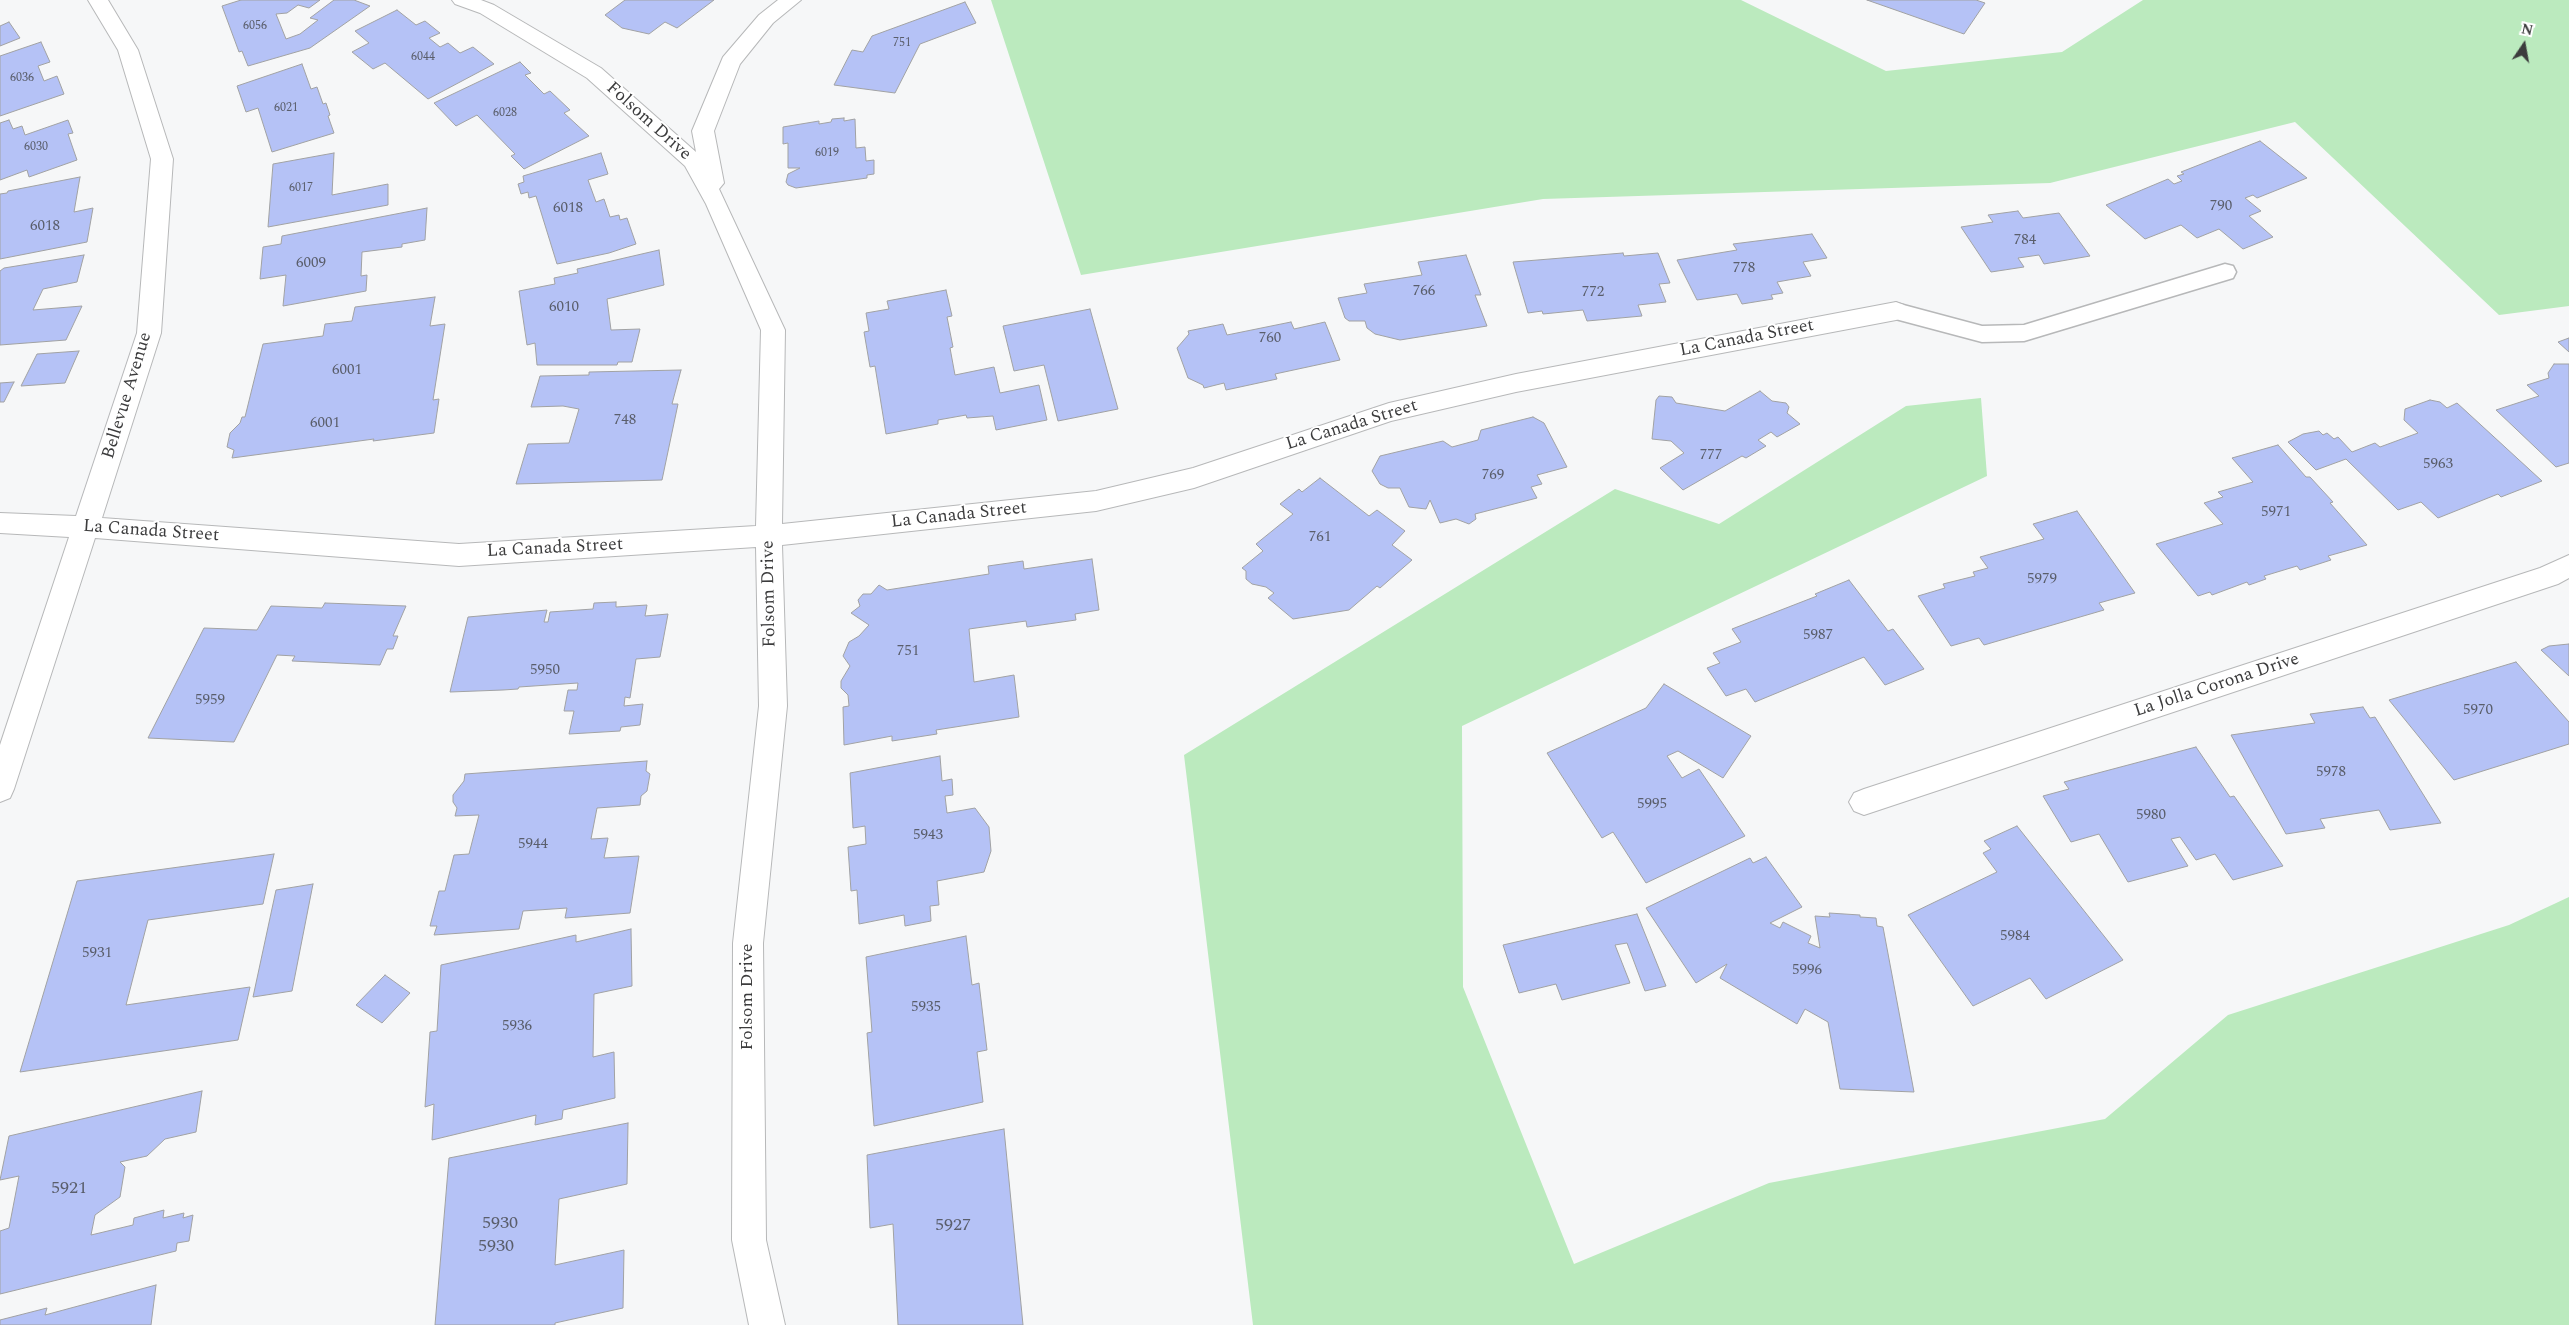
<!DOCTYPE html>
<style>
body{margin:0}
#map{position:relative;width:2569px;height:1325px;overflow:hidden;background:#f6f7f8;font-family:Spectral,serif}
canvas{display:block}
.north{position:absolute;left:2499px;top:20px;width:50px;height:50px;-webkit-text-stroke:4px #fff;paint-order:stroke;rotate:12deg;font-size:14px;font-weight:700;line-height:20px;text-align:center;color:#3c3c3d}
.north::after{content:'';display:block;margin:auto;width:18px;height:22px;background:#3c3c3d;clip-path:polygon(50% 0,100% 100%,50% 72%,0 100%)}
</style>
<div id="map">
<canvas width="2569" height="1325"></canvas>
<div class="north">N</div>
</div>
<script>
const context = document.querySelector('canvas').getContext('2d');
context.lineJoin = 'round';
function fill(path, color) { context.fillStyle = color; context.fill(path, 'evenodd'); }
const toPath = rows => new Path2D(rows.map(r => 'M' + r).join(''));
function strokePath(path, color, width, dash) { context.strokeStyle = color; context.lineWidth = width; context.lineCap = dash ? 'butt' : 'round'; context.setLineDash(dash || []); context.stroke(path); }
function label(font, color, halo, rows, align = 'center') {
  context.font = font + ' Spectral,serif'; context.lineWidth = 4; context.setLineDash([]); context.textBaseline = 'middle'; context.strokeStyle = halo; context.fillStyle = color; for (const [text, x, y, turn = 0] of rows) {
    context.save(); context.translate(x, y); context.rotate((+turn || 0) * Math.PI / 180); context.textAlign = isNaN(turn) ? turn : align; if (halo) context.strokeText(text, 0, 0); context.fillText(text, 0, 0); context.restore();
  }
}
fill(toPath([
 [991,0,1741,0,1886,71,2062,52,2143,0,2569,0,2569,306,2499,315,2295,122,2050,183,1543,199,1081,275],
 [1981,398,1987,476,1462,726,1463,987,1574,1264,1769,1183,2105,1119,2228,1015,2509,925,2569,897,2569,1325,1253,1325,1184,755,1615,489,1719,524,1906,406]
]), '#bbeabe');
const building = toPath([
 [241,0,320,0,309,8,298,5,287,13,276,14,286,39,300,34,318,20,310,18,334,0,354,0,370,6,310,48,248,66,242,51,239,52,222,6,241,0],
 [625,0,714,0,677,28,665,22,649,34,622,28,605,15,625,0],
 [1867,0,1976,0,1985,3,1964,34,1867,0],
 [965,2,976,23,920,44,895,93,834,85,852,50,863,52,872,36,965,2],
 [397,10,416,25,425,21,440,33,429,38,440,47,448,43,460,53,473,47,494,64,428,99,385,63,373,69,352,52,369,43,355,31,397,10],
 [9,22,20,38,0,46,0,26,9,22],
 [41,42,50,62,38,66,44,81,57,76,64,94,0,116,0,56,41,42],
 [520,62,531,73,525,75,544,94,550,91,570,110,564,113,589,136,524,169,511,156,515,154,477,115,456,126,434,103,520,62],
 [302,64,311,89,317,87,323,104,326,103,330,115,328,116,334,133,272,152,258,108,246,112,237,86,302,64],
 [844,118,844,121,855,119,856,148,865,147,866,161,874,160,874,174,867,175,867,178,796,188,788,185,786,182,788,174,800,168,788,168,788,143,783,144,783,127,819,121,819,124,831,122,832,119,844,118],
 [9,120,13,129,22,126,25,135,68,120,73,133,68,134,77,160,29,177,27,170,0,180,0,123,9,120],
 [2260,141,2307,178,2257,198,2253,195,2245,198,2261,211,2249,216,2273,237,2243,249,2219,229,2197,238,2181,225,2145,239,2106,205,2168,179,2174,184,2182,181,2177,176,2184,174,2181,172,2260,141],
 [334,153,332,195,388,184,388,205,268,227,273,164,334,153],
 [601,153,608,174,588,180,596,202,604,199,610,217,619,215,620,220,627,218,636,244,609,253,557,264,536,196,529,198,528,192,521,194,518,184,524,182,523,176,601,153],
 [80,177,74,212,93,208,87,242,0,259,0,194,7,193,8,191,80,177],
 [427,208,425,240,402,244,402,247,362,252,361,276,367,275,366,291,283,306,286,275,260,279,263,247,281,244,282,236,427,208],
 [2018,211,2023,218,2059,213,2090,256,2044,264,2039,255,2018,258,2024,267,1991,272,1961,227,1993,222,1988,215,2018,211],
 [1812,234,1827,258,1803,262,1811,276,1777,282,1783,293,1771,295,1773,299,1742,304,1737,294,1697,300,1677,260,1737,250,1733,244,1812,234],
 [659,250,664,285,607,299,611,330,640,329,632,362,618,362,617,365,537,365,535,343,527,345,519,291,555,284,554,278,578,273,577,269,659,250],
 [1623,253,1624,256,1658,253,1670,283,1659,284,1666,302,1638,305,1642,316,1587,321,1583,310,1543,314,1542,311,1528,313,1513,262,1623,253],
 [84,255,77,282,43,289,33,310,82,306,66,340,0,345,0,271,4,268,84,255],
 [1466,255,1481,295,1475,295,1487,326,1400,340,1375,334,1367,328,1365,321,1349,321,1345,318,1338,298,1367,293,1364,284,1422,275,1418,262,1466,255],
 [946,290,952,316,947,317,953,347,950,348,955,375,994,367,1000,393,1039,385,1047,420,996,430,993,416,967,418,966,415,938,420,938,424,886,434,875,366,870,367,864,332,869,331,866,313,889,309,887,301,946,290],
 [435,297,430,326,445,324,433,400,439,399,434,433,373,441,374,439,232,458,234,450,227,447,230,433,240,423,242,417,245,417,263,344,323,336,325,324,352,321,355,307,435,297],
 [1090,309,1118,409,1058,421,1044,365,1014,371,1003,326,1090,309],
 [1291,322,1294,329,1325,322,1340,360,1275,374,1277,379,1226,390,1224,383,1204,388,1203,385,1188,378,1177,348,1189,334,1188,331,1223,324,1227,335,1291,322],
 [2569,338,2569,352,2558,342,2569,338],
 [79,351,65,383,21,386,37,354,79,351],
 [2554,364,2569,364,2569,463,2556,467,2496,410,2539,396,2527,385,2549,378,2548,373,2554,364],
 [681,370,672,404,678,404,662,480,516,484,528,444,569,443,579,409,563,406,531,407,540,376,589,375,589,372,681,370],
 [14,382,4,402,0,402,0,383,14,382],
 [1760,391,1772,401,1786,403,1789,407,1787,413,1800,424,1777,437,1771,432,1758,440,1766,446,1746,458,1742,456,1683,490,1660,468,1684,453,1671,441,1652,439,1656,400,1659,396,1672,397,1676,403,1725,411,1760,391],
 [2430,400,2440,402,2447,408,2457,403,2542,481,2501,497,2498,494,2438,518,2421,502,2398,510,2346,459,2316,470,2288,442,2303,434,2319,431,2323,435,2327,433,2334,439,2338,437,2352,452,2375,443,2380,447,2418,433,2404,420,2405,409,2430,400],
 [1533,417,1544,423,1567,467,1537,475,1542,484,1531,487,1537,498,1475,514,1476,519,1469,524,1456,519,1440,523,1430,500,1426,509,1409,507,1400,488,1388,488,1380,484,1372,471,1380,456,1443,441,1452,447,1478,440,1481,430,1533,417],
 [2278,445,2306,477,2310,477,2333,502,2330,503,2367,545,2328,556,2331,560,2300,570,2297,566,2264,576,2266,579,2249,585,2247,582,2212,595,2210,592,2198,596,2156,544,2223,524,2204,503,2223,497,2218,492,2253,482,2232,458,2278,445],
 [1320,478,1369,516,1377,510,1405,531,1392,545,1412,560,1380,588,1377,586,1349,610,1293,619,1268,598,1274,593,1266,587,1252,584,1246,579,1246,571,1242,568,1263,551,1256,544,1293,514,1280,504,1299,489,1302,492,1320,478],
 [2077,511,2135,593,2099,603,2104,610,1984,645,1979,638,1951,646,1918,596,1945,588,1943,584,1975,576,1973,572,1988,568,1980,557,2044,539,2033,524,2077,511],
 [1092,559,1099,610,1075,614,1076,620,1027,627,1026,621,969,629,974,682,1014,675,1019,717,936,730,937,734,892,741,892,736,844,745,843,707,849,706,848,695,841,688,841,681,850,666,843,656,849,642,859,636,869,625,851,613,860,606,858,600,863,594,871,594,879,585,887,590,989,574,988,566,1023,561,1024,569,1092,559],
 [1849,580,1888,631,1893,629,1924,669,1885,685,1864,657,1755,702,1746,689,1726,696,1707,668,1720,663,1713,653,1741,642,1732,629,1817,596,1815,594,1849,580],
 [616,602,616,607,647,605,645,616,668,614,660,657,636,659,630,698,625,697,624,706,643,704,640,725,621,727,620,731,569,734,574,711,564,711,568,690,577,690,578,683,519,687,518,689,503,690,450,692,468,617,547,610,544,622,548,622,550,612,593,609,594,603,616,602],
 [325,603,406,606,393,636,398,636,393,649,387,649,380,665,292,661,295,656,277,655,234,742,148,738,204,628,257,630,271,606,322,608,325,603],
 [2569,644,2569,676,2541,650,2549,646,2569,644],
 [2516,662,2569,722,2569,744,2454,780,2389,700,2516,662],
 [1664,684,1751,736,1723,778,1678,751,1667,756,1682,778,1699,769,1745,836,1646,883,1613,832,1602,838,1547,753,1646,708,1664,684],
 [2363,707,2370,718,2375,717,2441,823,2390,830,2379,810,2320,819,2325,828,2286,834,2231,735,2315,723,2310,714,2363,707],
 [2196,747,2230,797,2234,796,2283,866,2233,880,2215,854,2196,860,2180,837,2171,839,2188,866,2128,882,2099,834,2071,842,2043,796,2069,789,2064,782,2196,747],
 [940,756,942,781,952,779,953,795,945,796,947,813,975,808,989,827,991,851,984,872,937,881,939,905,930,906,931,921,905,926,904,915,859,924,857,890,851,891,848,847,866,844,865,826,853,828,850,773,940,756],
 [647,761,646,771,650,774,647,791,641,796,640,805,597,808,591,839,608,838,604,858,639,856,630,913,565,918,567,908,523,911,519,929,434,935,437,926,430,926,439,891,445,891,454,855,469,854,479,815,455,816,457,808,453,802,453,795,464,781,465,774,647,761],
 [2017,826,2123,960,2046,999,2030,978,1973,1006,1908,915,1997,872,1983,853,1991,849,1984,841,2017,826],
 [274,854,263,904,148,920,126,1005,250,987,238,1040,20,1072,77,881,274,854],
 [1766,857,1802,907,1770,923,1780,928,1783,922,1811,936,1808,943,1820,948,1815,916,1830,917,1829,913,1860,915,1860,917,1876,918,1877,926,1883,927,1914,1092,1840,1089,1828,1022,1805,1009,1797,1024,1720,978,1727,964,1696,983,1646,908,1750,858,1753,863,1766,857],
 [313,884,292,991,253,997,276,890,313,884],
 [1637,914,1666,986,1645,991,1627,943,1615,945,1630,983,1562,1000,1556,984,1519,993,1503,945,1637,914],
 [631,929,632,986,594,994,593,1057,614,1052,615,1098,563,1110,562,1119,535,1125,536,1115,432,1140,434,1104,425,1107,430,1032,437,1031,441,965,576,935,576,942,631,929],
 [966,936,972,985,979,983,987,1050,977,1052,983,1102,874,1126,867,1033,872,1032,866,957,966,936],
 [385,975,410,993,382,1023,356,1005,385,975],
 [202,1091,196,1132,165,1139,147,1156,120,1162,125,1167,120,1197,95,1215,91,1235,133,1225,134,1218,164,1210,163,1218,184,1213,183,1218,193,1215,189,1241,177,1243,176,1251,0,1294,0,1231,9,1228,19,1176,0,1180,9,1136,202,1091],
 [628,1123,627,1184,559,1199,555,1265,624,1250,623,1308,555,1323,555,1325,435,1325,449,1158,628,1123],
 [1004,1129,1023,1325,898,1325,893,1224,870,1228,867,1155,1004,1129],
 [156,1285,151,1325,0,1325,0,1320,47,1308,45,1315,156,1285]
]);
fill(building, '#b5c2f6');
strokePath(building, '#a1a2a3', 1);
const lane = toPath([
 [2225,264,2233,266,2236,272,2233,278,2024,341,1982,342,1888,317,1885,311,1888,305,1896,303,1982,326,2024,325,2225,264]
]);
const street = toPath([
 [88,0,108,0,138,50,173,159,161,333,102,518,459,544,756,526,761,330,706,204,685,166,587,78,480,13,455,4,452,0,481,0,494,5,601,68,696,152,692,131,723,57,759,15,778,0,801,0,773,23,740,64,714,131,724,183,719,189,785,330,782,524,1096,491,1193,468,1389,403,1516,374,1896,302,1904,305,1908,311,1904,317,1896,320,1516,392,1391,421,1194,488,1096,511,782,545,787,706,763,943,766,1240,785,1325,749,1325,732,1240,733,943,759,706,756,547,459,566,95,538,14,789,10,798,0,802,0,745,69,537,0,533,0,513,76,516,137,333,151,159,118,50,88,0],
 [2569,555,2569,578,2558,584,1864,815,1854,811,1849,802,1854,793,1864,789,2540,568,2569,555]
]);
strokePath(lane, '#b7b8b9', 3);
strokePath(street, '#b7b8b9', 2);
fill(lane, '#fff');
fill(street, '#fff');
label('12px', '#5a5e6b', null, [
 ["6056",255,27],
 ["751",902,44],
 ["6044",423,58],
 ["6036",22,79],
 ["6021",286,109],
 ["6028",505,114],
 ["6030",36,148],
 ["6019",827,154],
 ["6017",301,189]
]);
label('15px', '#5a5e6b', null, [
 ["790",2221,207],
 ["6018",568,209],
 ["6018",45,227],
 ["784",2025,241],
 ["6009",311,264],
 ["778",1744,269],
 ["766",1424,292],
 ["772",1593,293],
 ["6010",564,308],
 ["760",1270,339],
 ["6001",347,371],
 ["748",625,421],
 ["6001",325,424],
 ["777",1711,456],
 ["5963",2438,465],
 ["769",1493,476],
 ["5971",2276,513],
 ["761",1320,538],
 ["5979",2042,580],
 ["5987",1818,636],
 ["751",908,652],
 ["5950",545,671],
 ["5959",210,701],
 ["5970",2478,711],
 ["5978",2331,773],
 ["5995",1652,805],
 ["5980",2151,816],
 ["5943",928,836],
 ["5944",533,845],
 ["5984",2015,937],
 ["5931",97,954],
 ["5996",1807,971],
 ["5935",926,1008],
 ["5936",517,1027]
]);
label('18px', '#3c3c3d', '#fff', [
 ["Folsom Drive",648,122,42],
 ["La Canada Street",1747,339,-11],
 ["Bellevue Avenue",128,396,-73],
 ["La Canada Street",1352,426,-17],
 ["La Canada Street",959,516,-6],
 ["La Canada Street",151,532,4],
 ["La Canada Street",555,549,-3],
 ["Folsom Drive",770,594,-91],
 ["La Jolla Corona Drive",2217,686,-18],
 ["Folsom Drive",748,997,-90]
]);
label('18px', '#5a5e6b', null, [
 ["5921",69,1189],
 ["5930",500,1224],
 ["5927",953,1226],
 ["5930",496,1247]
]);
</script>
